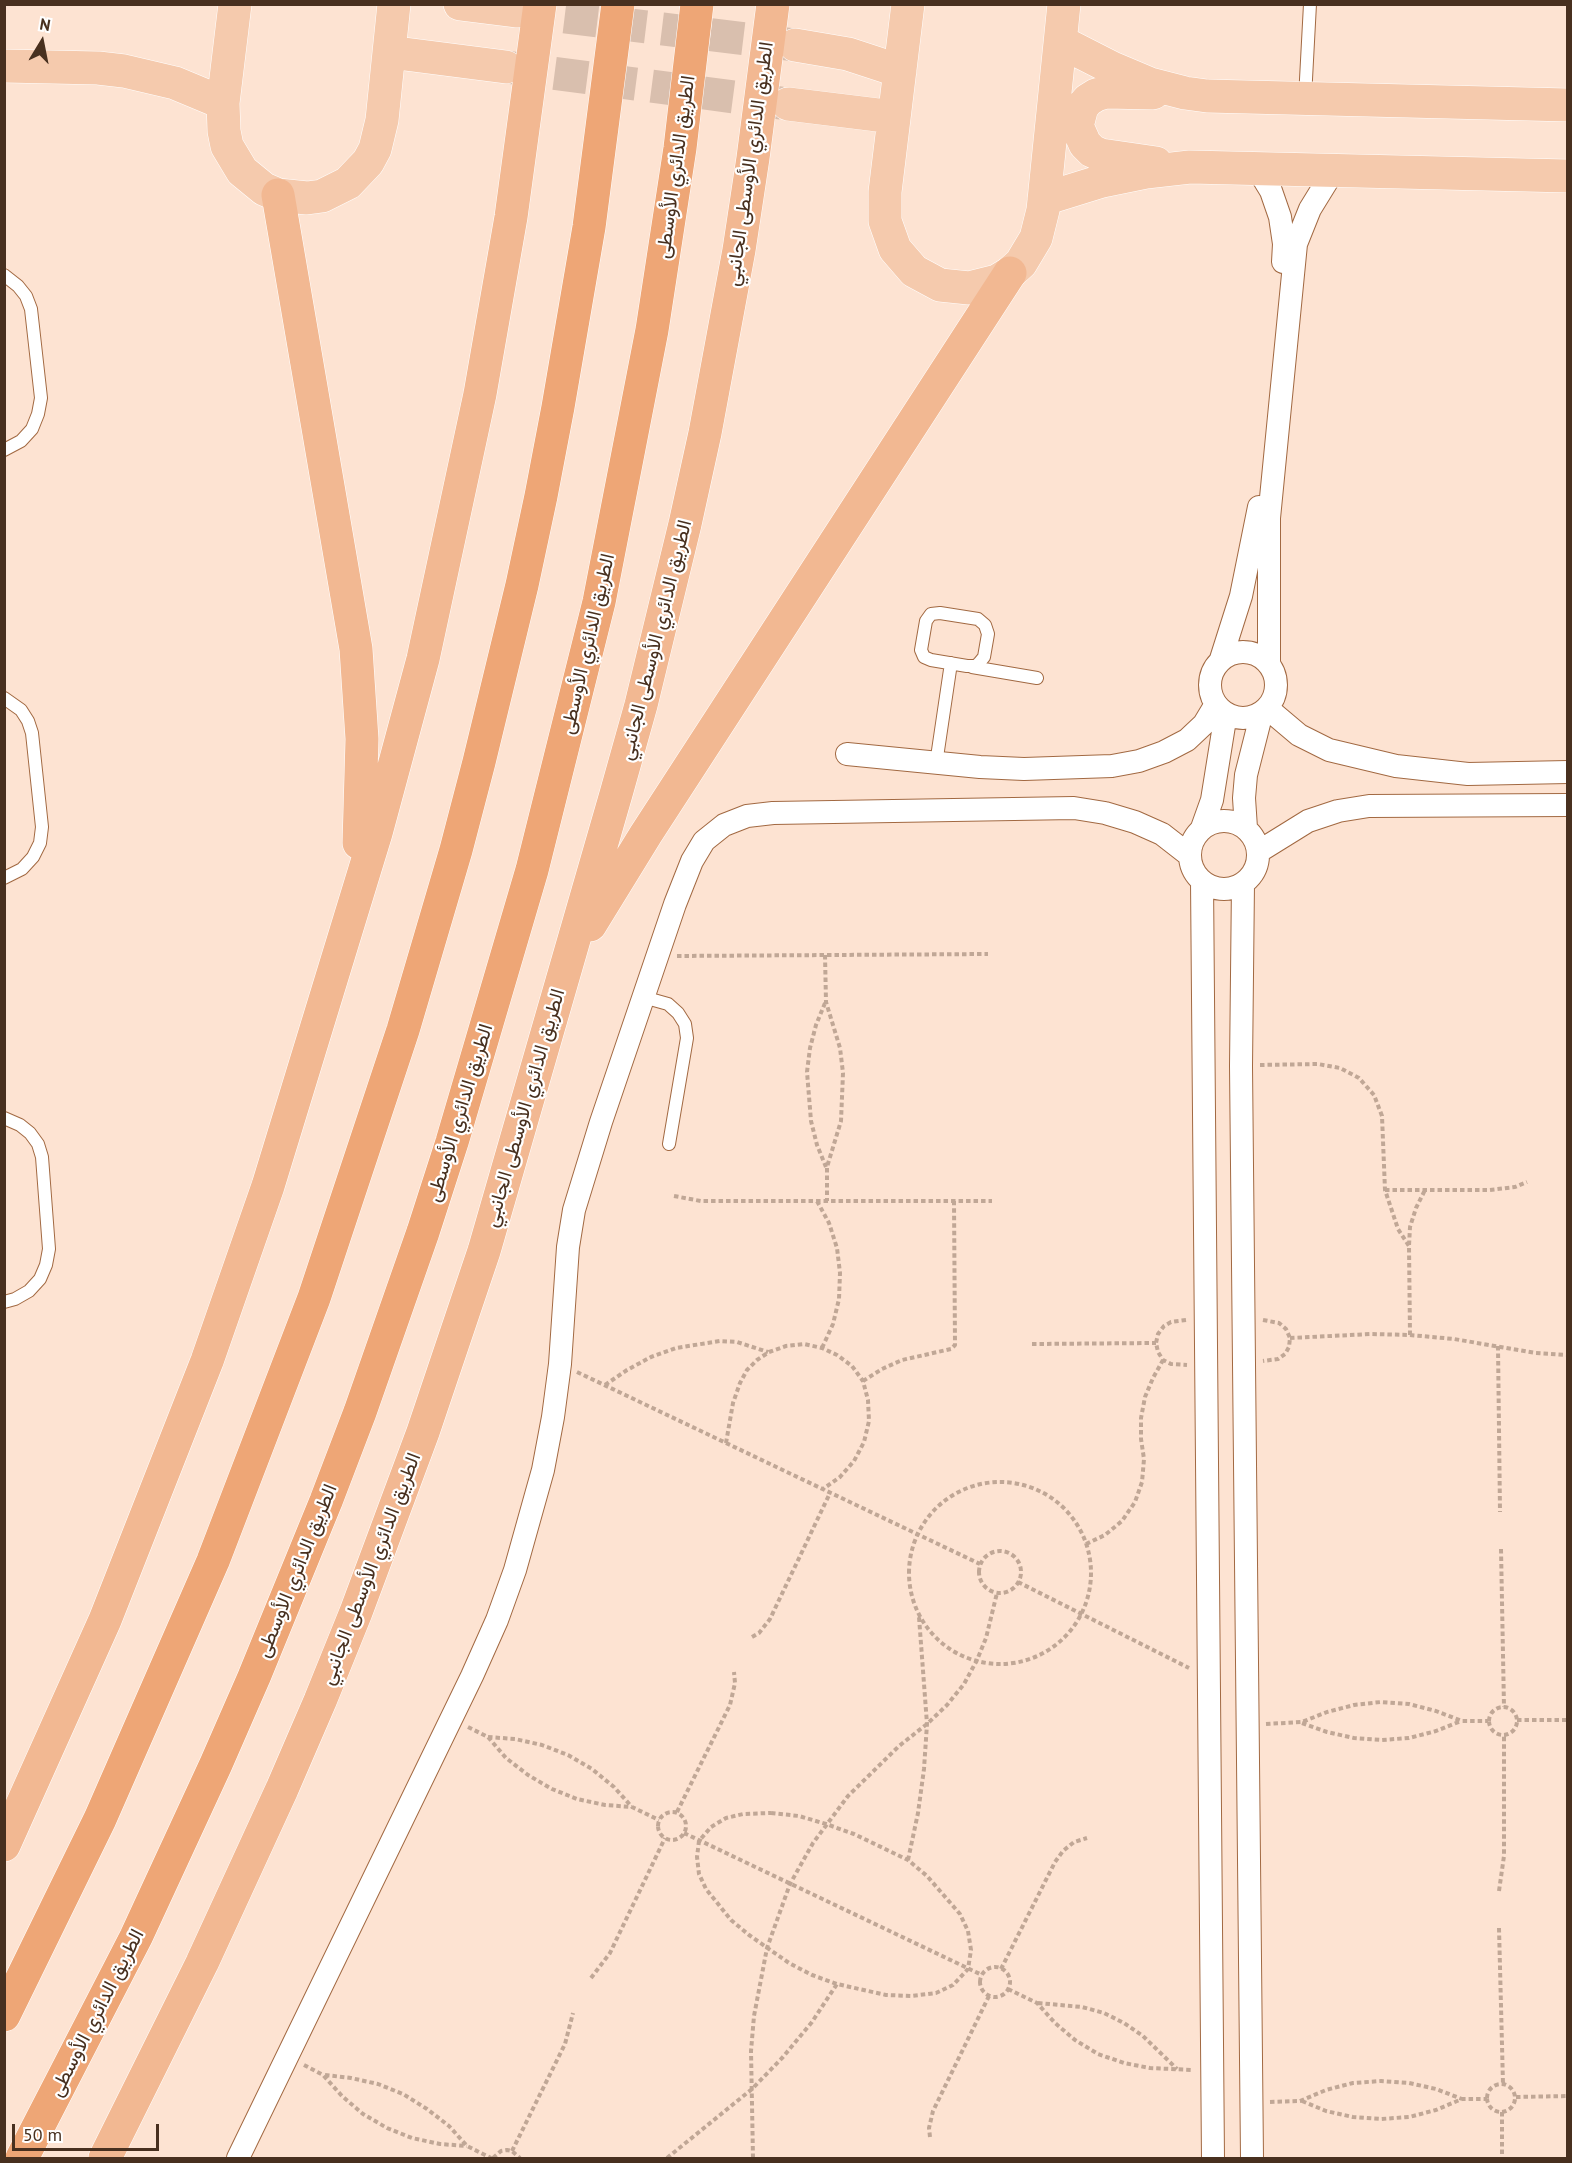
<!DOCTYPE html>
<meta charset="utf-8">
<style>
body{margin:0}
#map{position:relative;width:1572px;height:2163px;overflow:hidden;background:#fde3d2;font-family:"PT Sans",sans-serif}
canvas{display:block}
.frame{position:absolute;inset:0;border:6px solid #48301f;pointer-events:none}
.north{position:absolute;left:12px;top:12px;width:60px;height:60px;-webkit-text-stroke:4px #fff;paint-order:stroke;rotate:10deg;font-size:16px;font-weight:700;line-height:24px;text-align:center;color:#48301f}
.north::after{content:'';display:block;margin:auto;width:21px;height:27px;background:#48301f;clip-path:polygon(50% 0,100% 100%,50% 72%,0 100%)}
.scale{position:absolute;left:12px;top:2124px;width:147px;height:27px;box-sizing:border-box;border:3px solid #48301f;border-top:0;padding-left:8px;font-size:18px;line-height:21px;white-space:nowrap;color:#48301f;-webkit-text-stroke:4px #fff;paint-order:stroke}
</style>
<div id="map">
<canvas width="1572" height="2163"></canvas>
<div class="frame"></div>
<div class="north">N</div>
<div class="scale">50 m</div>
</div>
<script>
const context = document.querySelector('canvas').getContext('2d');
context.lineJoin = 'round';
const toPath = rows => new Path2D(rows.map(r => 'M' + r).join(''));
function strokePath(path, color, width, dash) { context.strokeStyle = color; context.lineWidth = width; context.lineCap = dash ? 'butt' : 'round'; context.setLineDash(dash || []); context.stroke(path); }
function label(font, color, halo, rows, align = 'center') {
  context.font = font + ' "PT Sans",Vazirmatn,sans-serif'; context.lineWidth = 4.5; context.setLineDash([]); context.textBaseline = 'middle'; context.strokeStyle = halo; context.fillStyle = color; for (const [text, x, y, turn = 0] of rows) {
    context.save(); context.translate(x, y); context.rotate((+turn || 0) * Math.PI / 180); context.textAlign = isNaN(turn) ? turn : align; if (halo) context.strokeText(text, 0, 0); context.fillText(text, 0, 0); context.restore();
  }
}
strokePath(toPath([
 [516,11,795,45],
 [506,67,788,104]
]), '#d9bfae', 33, [33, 16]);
const service = toPath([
 [1305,98,1310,4],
 [4,275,18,286,26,296,31,309,41,398,38,414,32,429,21,441,4,450],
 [940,613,978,619,985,625,988,634,984,657,979,663,976,666,967,666,931,660,924,657,921,650,926,621,931,614,940,613],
 [972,667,1037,678],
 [4,698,21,710,28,721,32,733,42,827,40,843,33,857,22,869,4,878],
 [936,764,951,663],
 [643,997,668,1004,678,1013,685,1024,687,1038,669,1144],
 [4,1118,20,1125,30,1133,38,1144,42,1157,49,1249,46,1265,40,1279,29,1291,15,1299,4,1302]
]);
const minor = toPath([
 [1257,168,1271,191,1280,217,1284,244,1283,262],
 '1210 685a33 33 0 1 1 66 0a33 33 0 1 1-66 0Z',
 [1221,659,1241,596,1259,507],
 [1269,664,1269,518,1296,244,1310,209,1334,170],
 [1267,708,1299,735,1329,750,1396,766,1468,774,1568,772],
 [847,754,980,767,1024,769,1112,766,1139,761,1164,752,1187,740,1204,724,1216,704],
 '1190 855a34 34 0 1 1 68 0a34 34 0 1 1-68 0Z',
 [1202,828,1212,800,1226,713],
 [1246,828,1244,798,1246,775,1262,712],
 [1258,852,1308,821,1338,811,1369,806,1568,805],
 [1202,881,1213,2158],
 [1243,883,1241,1066,1252,2158],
 [238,2158,472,1676,497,1620,515,1570,543,1470,553,1417,560,1364,568,1247,574,1210,601,1122,675,904,692,861,704,841,724,825,747,816,773,813,1074,808,1105,813,1135,822,1162,834,1189,855]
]);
const primary = toPath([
 [235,4,223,103,224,131,227,146,242,171,264,189,278,195,307,198,322,196,348,183,368,162,375,149,382,120,394,4],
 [460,4,516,11],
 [908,4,885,192,885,221,895,249,914,271,940,285,969,288,997,281,1010,273,1021,263,1036,238,1043,210,1064,4],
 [1061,42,1112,68,1150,84,1185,93,1207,96,1568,105],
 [795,45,848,54,900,71],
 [389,52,506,67],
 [4,66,98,68,124,71,175,83,223,103],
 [1153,93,1106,92,1096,95,1088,100,1082,107,1077,126,1085,144,1092,151,1101,155,1156,163],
 [788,104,894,117],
 [1044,199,1102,181,1146,172,1190,167,1568,176]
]);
const trunk = toPath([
 [278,195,356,649,362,739,359,843],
 [590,925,646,834,1010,273],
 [4,1845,105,1620,207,1361,268,1186,376,833,423,659,480,394,511,217,540,4],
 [105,2158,202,1963,282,1789,320,1701,356,1612,423,1432,484,1251,616,794,641,705,685,524,705,433,739,250,753,158,773,4]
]);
const motorway = toPath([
 [4,2015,100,1819,213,1561,314,1298,403,1030,456,850,479,762,522,585,541,496,558,407,589,227,618,4],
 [22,2158,136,1937,216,1764,254,1677,326,1501,360,1412,423,1232,452,1142,532,870,599,602,652,330,680,148,697,4]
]);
strokePath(service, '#a26942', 14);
strokePath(minor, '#a26942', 24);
strokePath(primary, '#fff', 34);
strokePath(trunk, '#fff', 34);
strokePath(motorway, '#fff', 34);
strokePath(toPath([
 [825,955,826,1002,840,1048,843,1073,841,1121,827,1167,827,1201],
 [677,956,988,954],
 [825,1003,816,1025,810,1048,807,1072,811,1121,817,1145,826,1167],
 [1260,1065,1318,1064,1340,1068,1359,1078,1374,1095,1382,1116,1385,1190,1398,1229,1409,1246],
 [1385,1190,1490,1190,1515,1187,1527,1182],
 [674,1196,701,1201,992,1201],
 [817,1201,829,1223,837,1248,840,1273,839,1299,833,1324,822,1348],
 [1186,1320,1171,1322,1164,1326,1158,1334,1156,1343,1158,1352,1163,1360,1171,1364,1187,1365],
 [1263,1320,1279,1323,1286,1329,1290,1338,1289,1347,1285,1354,1278,1359,1263,1361],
 [1410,1335,1409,1246,1410,1227,1416,1208,1425,1190],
 [1290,1338,1370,1334,1410,1335,1454,1339,1536,1353,1568,1355],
 [1032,1344,1156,1343],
 [1498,1346,1500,1512],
 [577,1372,980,1564],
 [863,1381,882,1369,902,1360,951,1349,955,1345,954,1201],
 [605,1385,627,1370,651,1357,676,1348,720,1341,737,1342,768,1352],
 [726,1443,733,1403,740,1383,747,1370,757,1360,769,1352,786,1346,804,1344,822,1348,837,1355,852,1366,863,1381,868,1400,869,1421,864,1442,854,1461,840,1477,823,1489],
 '909 1573a91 91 0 1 1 182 0a91 91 0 1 1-182 0Z',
 [1086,1544,1105,1535,1122,1521,1135,1502,1142,1482,1144,1459,1141,1439,1141,1418,1145,1397,1153,1378,1163,1360],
 [1501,1549,1504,1707],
 '979 1572a21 21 0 1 1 42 0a21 21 0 1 1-42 0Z',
 [1018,1582,1189,1668],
 [752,1637,759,1633,770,1619,830,1493],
 '1489 1721a14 14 0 1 1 28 0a14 14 0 1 1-28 0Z',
 [1517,1720,1568,1720],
 [1302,1723,1327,1732,1354,1738,1382,1740,1409,1738,1436,1731,1461,1721],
 [1266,1724,1302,1722,1327,1712,1354,1705,1381,1702,1409,1704,1436,1711,1462,1721,1488,1721],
 [468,1727,488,1737,506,1758,528,1775,552,1789,577,1799,605,1805,632,1807],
 [488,1737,515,1739,542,1745,568,1755,592,1769,614,1787,632,1807,659,1820],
 '658 1826a14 14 0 1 1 28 0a14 14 0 1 1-28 0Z',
 [677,1812,730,1705,735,1683,734,1672],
 [771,1813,799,1816,826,1824,854,1834,908,1860,927,1876,960,1914,968,1931,971,1950,968,1969,953,1985,936,1993,911,1996,886,1995,837,1984,812,1975,789,1963,749,1935,731,1920,706,1889,699,1874,697,1857,699,1841,711,1827,726,1818,743,1814,771,1813],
 [684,1833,982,1975],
 [908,1860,918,1813,924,1769,927,1724,919,1617],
 [1499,1891,1504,1856,1504,1735],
 [1499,1928,1503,2084],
 '980 1982a15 15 0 1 1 30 0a15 15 0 1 1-30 0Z',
 [1001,1969,1055,1862,1063,1851,1074,1842,1087,1838],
 [591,1978,610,1953,665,1838],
 [1008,1989,1037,2003,1055,2023,1075,2040,1098,2054,1124,2063,1150,2068,1193,2070],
 [1038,2003,1082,2007,1104,2013,1124,2023,1143,2036,1177,2069],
 [304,2065,323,2075,342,2096,363,2114,387,2128,412,2138,440,2144,467,2146],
 [325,2075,351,2078,378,2084,403,2094,427,2109,449,2126,467,2146,491,2158],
 '1487 2098a14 14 0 1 1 28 0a14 14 0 1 1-28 0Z',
 [1516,2097,1568,2096],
 [1302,2101,1326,2111,1353,2117,1381,2119,1409,2117,1436,2110,1462,2099,1487,2099],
 [1270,2102,1300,2101,1326,2090,1353,2083,1381,2081,1409,2083,1436,2089,1462,2099],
 [1502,2112,1502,2158],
 [930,2137,929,2128,933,2111,989,1996],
 [512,2151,565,2044,573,2013],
 [493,2158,501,2151,507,2150,512,2151,520,2158],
 [667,2158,752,2089,783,2057,812,2022,837,1984],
 [753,2158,751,2051,754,2016,767,1948,790,1884,813,1843,848,1796,899,1746,927,1724,947,1705,964,1684,977,1660,986,1638,997,1593]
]), '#c0a796', 4, [4.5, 3]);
strokePath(service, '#fff', 12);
strokePath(minor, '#fff', 22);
strokePath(primary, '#f5caad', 33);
strokePath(trunk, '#f2b892', 33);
strokePath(motorway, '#eea676', 33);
label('20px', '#48301f', '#fff', [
 ["الطريق الدائري الأوسطى الجانبي",750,164,-82],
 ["الطريق الدائري الأوسطى",676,167,-82],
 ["الطريق الدائري الأوسطى الجانبي",656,640,-76],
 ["الطريق الدائري الأوسطى",588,644,-77],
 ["الطريق الدائري الأوسطى الجانبي",525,1108,-74],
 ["الطريق الدائري الأوسطى",460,1113,-73],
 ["الطريق الدائري الأوسطى الجانبي",371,1569,-69],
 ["الطريق الدائري الأوسطى",297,1571,-68],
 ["الطريق الدائري الأوسطى",97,2013,-63]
]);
</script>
